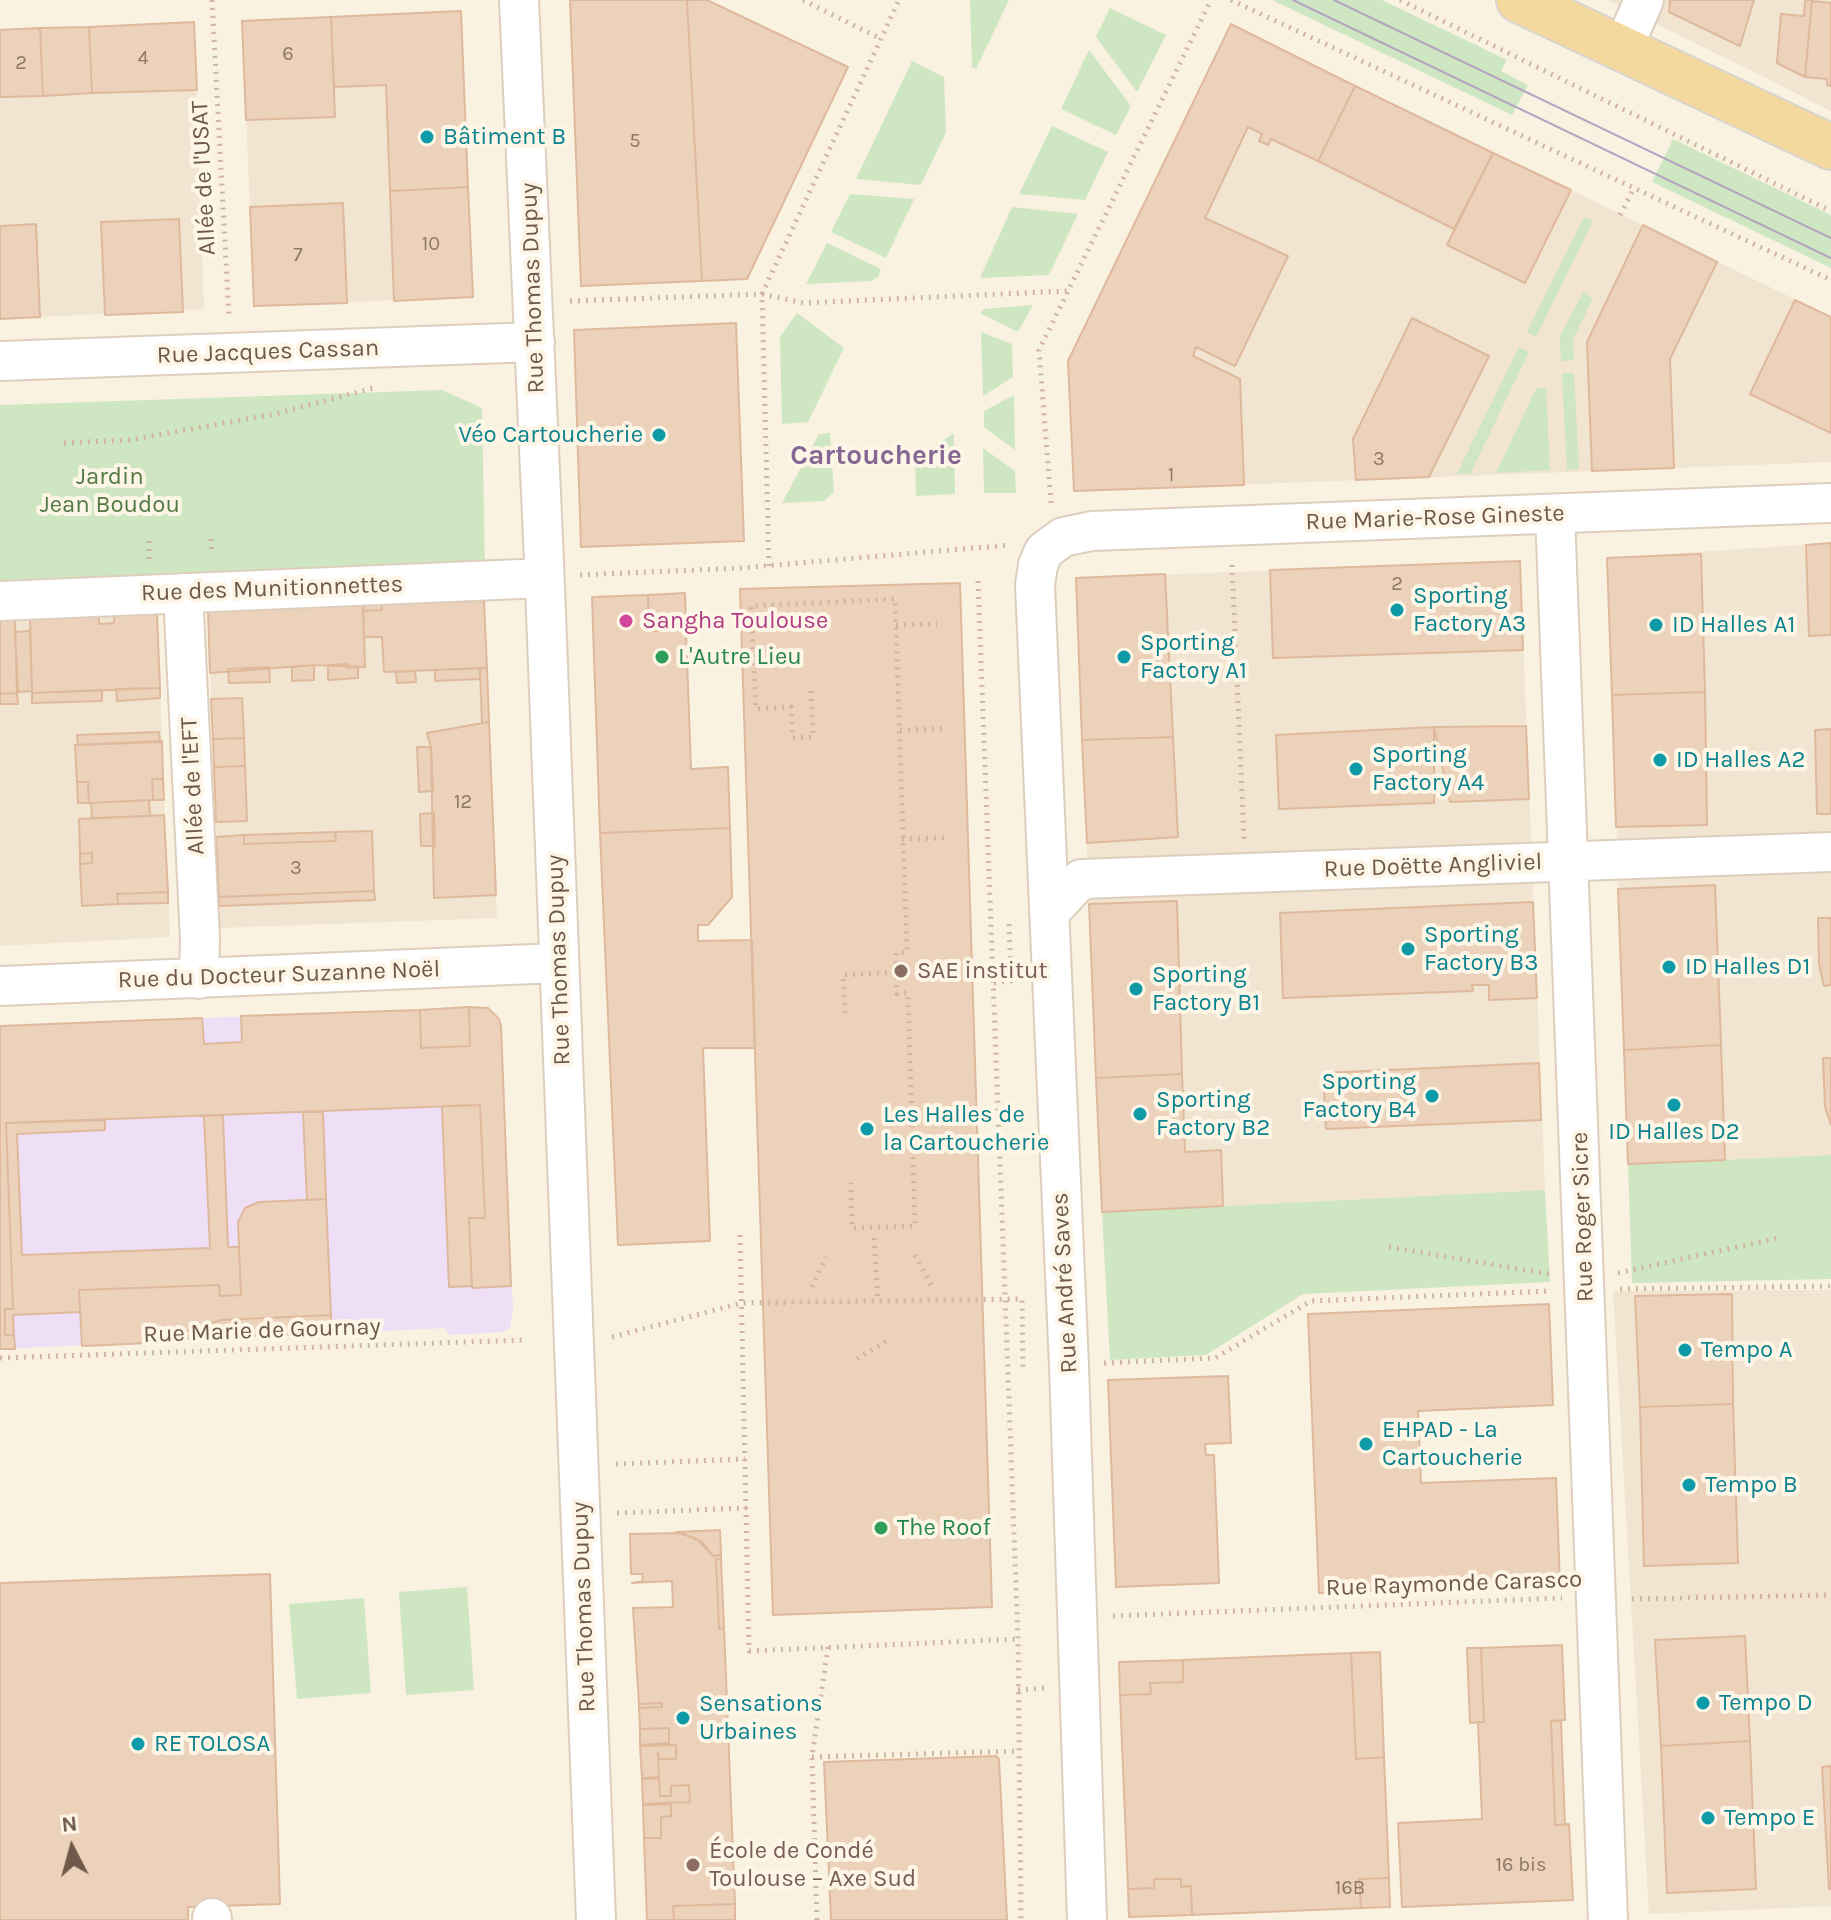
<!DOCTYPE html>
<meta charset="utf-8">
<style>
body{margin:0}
#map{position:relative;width:1831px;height:1920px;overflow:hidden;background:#faf2e1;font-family:Karla,sans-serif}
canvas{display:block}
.north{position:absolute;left:32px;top:1808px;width:80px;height:80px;-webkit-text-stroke:6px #fdf6e6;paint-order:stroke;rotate:354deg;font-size:22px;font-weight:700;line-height:32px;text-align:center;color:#6f594a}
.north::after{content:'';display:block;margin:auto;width:28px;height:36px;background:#6f594a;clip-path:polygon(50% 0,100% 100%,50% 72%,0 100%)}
</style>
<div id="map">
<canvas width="1831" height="1920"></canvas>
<div class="north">N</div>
</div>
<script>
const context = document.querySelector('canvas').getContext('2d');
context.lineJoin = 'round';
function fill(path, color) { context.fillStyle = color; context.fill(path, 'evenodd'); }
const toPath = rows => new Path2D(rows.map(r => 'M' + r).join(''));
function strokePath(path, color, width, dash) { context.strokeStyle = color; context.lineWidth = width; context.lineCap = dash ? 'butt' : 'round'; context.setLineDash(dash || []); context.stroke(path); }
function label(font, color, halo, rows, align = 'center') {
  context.font = font + ' Karla,sans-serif'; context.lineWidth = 8; context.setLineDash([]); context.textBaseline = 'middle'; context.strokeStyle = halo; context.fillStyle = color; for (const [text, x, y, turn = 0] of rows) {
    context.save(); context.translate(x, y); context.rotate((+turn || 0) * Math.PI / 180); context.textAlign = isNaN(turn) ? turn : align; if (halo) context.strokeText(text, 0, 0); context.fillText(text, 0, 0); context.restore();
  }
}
fill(toPath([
 [1608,0,1831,0,1831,111,1760,75],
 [461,11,473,297,254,306,242,21],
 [194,22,204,309,0,319,0,30],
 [1231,24,1831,317,1831,462,1074,491,1068,361],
 [1831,543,1831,1155,1628,1164,1607,558],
 [1520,561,1545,1190,1102,1212,1076,578],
 [484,601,497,918,220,928,208,611],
 [157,614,170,937,0,946,0,620],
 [1831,1290,1831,1906,1649,1914,1613,1291]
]), '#f1e4d0');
fill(toPath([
 [480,1007,494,1013,501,1028,513,1310,510,1328,503,1332,449,1335,446,1328,0,1349,0,1026]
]), '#eedef6');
fill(toPath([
 [970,0,1009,0,976,69,972,67],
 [1272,0,1382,0,1507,60,1501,71,1528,85,1512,115],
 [1110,8,1166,35,1137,92,1096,37],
 [1089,50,1131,106,1116,135,1061,109],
 [912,61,944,77,946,132,921,185,856,179],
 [1052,126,1108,152,1085,200,1019,194],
 [1673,139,1831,215,1831,268,1652,182],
 [850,194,914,199,886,258,831,232],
 [1012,207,1078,214,1049,275,980,278],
 [1584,217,1593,221,1536,337,1527,332],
 [827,243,881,269,878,277,872,281,806,284],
 [1583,293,1593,298,1573,339,1574,360,1561,361,1560,336],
 [1033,305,1018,332,980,313,984,309],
 [797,313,844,348,808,422,782,424,780,337],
 [981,332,1012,344,1013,377,983,396],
 [1519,347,1529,352,1470,474,1457,474],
 [1562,373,1574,373,1579,469,1567,470],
 [1546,388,1550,470,1496,473,1536,389],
 [442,390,482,408,485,568,0,584,0,405],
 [1014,395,1015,450,984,427,984,411],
 [830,433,834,492,824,501,782,503,819,434],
 [954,433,955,494,916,496,915,459],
 [983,448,1015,471,1016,493,984,493],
 [1831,1155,1831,1279,1632,1283,1628,1164],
 [1545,1190,1550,1282,1303,1294,1206,1355,1110,1360,1102,1212],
 [467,1587,474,1690,406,1695,399,1592],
 [364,1598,371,1693,297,1699,289,1604]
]), '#cee6c1');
const building = toPath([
 [570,0,687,0,702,281,581,286,570,0],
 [687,0,707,0,848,67,747,279,702,281,687,0],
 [1670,0,1754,0,1740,46,1669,12,1670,0],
 [1805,0,1812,0,1805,77,1777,63,1781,14,1804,16,1805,0],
 [1812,1,1831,3,1831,86,1827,85,1827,79,1805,77,1812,1],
 [461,11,468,187,390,191,386,85,334,87,331,17,461,11],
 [331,17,335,117,246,120,242,21,331,17],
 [194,22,197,90,92,93,89,27,194,22],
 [1231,24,1355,86,1318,161,1271,139,1268,145,1259,141,1262,134,1248,127,1205,218,1288,256,1235,366,1196,347,1193,356,1240,379,1244,485,1074,491,1068,361,1231,24],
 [89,27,92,93,43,96,40,28,89,27],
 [40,28,43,96,0,97,0,30,40,28],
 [1355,86,1493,153,1454,229,1318,161,1355,86],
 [1493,153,1571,190,1525,283,1447,245,1493,153],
 [468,187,473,297,394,301,390,191,468,187],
 [343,203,347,303,254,306,250,207,343,203],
 [179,219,183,312,105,315,101,222,179,219],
 [36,224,40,317,0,319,0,226,36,224],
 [1643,225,1717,262,1670,359,1674,468,1592,471,1587,342,1643,225],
 [1795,300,1831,317,1831,433,1750,394,1795,300],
 [1412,318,1489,356,1429,477,1356,480,1353,439,1412,318],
 [736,323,744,541,581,547,574,330,736,323],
 [1831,543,1831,635,1809,636,1806,545,1831,543],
 [1701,554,1705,692,1612,695,1607,558,1701,554],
 [1520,561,1523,650,1273,658,1270,570,1520,561],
 [1165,574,1173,737,1082,740,1076,578,1165,574],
 [960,583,992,1607,773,1615,740,589,960,583],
 [685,593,686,631,649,631,648,595,685,593],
 [648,595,649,631,686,631,691,769,728,767,730,828,600,833,592,597,648,595],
 [484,601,487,668,384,672,382,637,364,637,363,611,382,610,381,604,484,601],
 [381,604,382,610,363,611,363,605,381,604],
 [363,605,365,667,314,665,210,673,208,611,363,605],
 [157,614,160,688,32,693,30,619,99,615,99,624,114,623,114,615,157,614],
 [0,619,15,619,17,693,0,694,0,619],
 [30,631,32,691,18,692,15,632,30,631],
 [348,664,347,668,358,667,358,678,328,680,328,665,348,664],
 [314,665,314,680,292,681,292,667,314,665],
 [269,667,270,682,229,683,228,669,269,667],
 [480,668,487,668,489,722,482,723,480,668],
 [480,668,480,679,435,681,435,670,480,668],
 [415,671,416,682,397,683,396,672,415,671],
 [160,688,160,698,117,701,116,689,160,688],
 [102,690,102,701,32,703,32,693,102,690],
 [1705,692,1707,825,1616,827,1612,695,1705,692],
 [17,693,18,704,0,704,0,694,17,693],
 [242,698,244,738,213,739,211,699,242,698],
 [489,722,496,895,434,898,431,747,427,733,489,722],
 [1526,726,1529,799,1450,802,1434,727,1526,726],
 [1434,727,1434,803,1279,809,1276,735,1434,727],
 [1831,729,1831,814,1817,814,1815,730,1831,729],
 [159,732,160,742,78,745,77,735,159,732],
 [1173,737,1178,837,1087,843,1082,740,1173,737],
 [244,738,245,766,214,767,213,739,244,738],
 [162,741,163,779,152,779,153,800,89,803,88,782,77,782,75,745,162,741],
 [417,747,431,747,433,791,419,792,417,747],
 [245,766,247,821,216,822,214,767,245,766],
 [152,779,163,779,164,800,153,800,152,779],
 [77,782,88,782,89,803,78,803,77,782],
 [149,800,150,816,92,818,91,803,149,800],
 [434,813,435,846,421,846,420,814,434,813],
 [164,815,168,892,117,894,118,904,82,906,80,864,92,863,92,853,80,854,79,819,164,815],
 [730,828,732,897,708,925,698,925,698,941,752,940,755,1048,703,1048,710,1241,618,1245,600,833,730,828],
 [372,831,374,891,219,897,216,837,244,835,244,844,336,841,335,832,372,831],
 [335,832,336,841,244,844,244,835,335,832],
 [92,853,92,863,80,864,80,854,92,853],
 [1715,885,1721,1045,1624,1050,1618,889,1715,885],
 [374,891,375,900,219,906,219,897,374,891],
 [168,892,168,903,118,904,117,894,168,892],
 [1177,901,1182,1074,1096,1078,1089,904,1177,901],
 [1533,902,1537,998,1489,1000,1489,985,1472,985,1473,991,1283,998,1280,913,1533,902],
 [1818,918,1831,918,1831,985,1824,986,1819,964,1818,918],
 [469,1007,470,1046,421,1048,420,1010,469,1007],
 [469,1007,488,1008,499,1019,501,1026,511,1286,472,1288,469,1218,485,1218,480,1105,6,1123,13,1309,5,1309,5,1335,14,1335,15,1349,0,1349,0,1026,202,1018,204,1044,242,1042,241,1016,420,1010,421,1048,470,1046,469,1007],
 [1721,1045,1725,1160,1628,1164,1624,1050,1721,1045],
 [1823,1058,1831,1058,1831,1125,1825,1107,1823,1058],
 [1539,1063,1541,1120,1326,1129,1323,1073,1539,1063],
 [1182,1074,1185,1152,1221,1150,1223,1206,1102,1212,1096,1078,1182,1074],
 [480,1105,485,1218,469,1218,472,1286,449,1287,442,1106,480,1105],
 [323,1111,326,1199,307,1200,303,1112,323,1111],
 [223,1115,228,1247,239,1247,241,1295,220,1296,219,1285,79,1290,80,1312,13,1315,14,1335,5,1335,5,1309,13,1309,6,1123,105,1120,105,1130,17,1134,22,1255,210,1248,204,1116,223,1115],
 [326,1199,331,1315,221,1320,150,1343,82,1346,79,1290,219,1285,220,1296,241,1295,238,1222,245,1208,259,1202,326,1199],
 [1732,1294,1733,1404,1640,1407,1635,1296,1732,1294],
 [1549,1304,1553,1405,1418,1411,1421,1483,1556,1478,1560,1583,1319,1593,1308,1314,1549,1304],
 [331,1315,331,1333,161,1339,221,1320,331,1315],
 [1228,1376,1231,1443,1205,1444,1206,1455,1214,1455,1219,1583,1116,1587,1108,1380,1228,1376],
 [1733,1404,1738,1563,1644,1566,1640,1407,1733,1404],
 [720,1530,721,1555,713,1556,697,1539,676,1532,720,1530],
 [682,1533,702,1542,713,1556,721,1555,721,1559,716,1559,719,1629,724,1628,735,1904,673,1906,674,1920,647,1920,644,1838,661,1838,661,1817,671,1816,671,1804,643,1804,690,1802,689,1785,671,1786,671,1796,660,1796,659,1778,642,1779,659,1777,658,1753,659,1759,676,1759,676,1745,640,1746,669,1743,669,1728,640,1729,639,1708,662,1707,662,1703,639,1704,633,1608,673,1607,672,1581,632,1583,643,1581,642,1574,631,1574,630,1534,682,1533],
 [716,1559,721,1559,724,1628,719,1629,716,1559],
 [270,1574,280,1904,188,1907,188,1920,0,1920,0,1583,270,1574],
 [1745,1636,1750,1741,1661,1746,1655,1640,1745,1636],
 [1562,1645,1565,1720,1551,1721,1555,1825,1569,1824,1573,1900,1402,1907,1398,1823,1482,1819,1478,1722,1484,1722,1481,1648,1562,1645],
 [1467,1648,1481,1648,1484,1722,1470,1723,1467,1648],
 [1380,1652,1384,1757,1356,1759,1351,1653,1380,1652],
 [1351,1653,1356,1759,1384,1757,1389,1878,1359,1879,1361,1908,1192,1915,1191,1886,1181,1887,1181,1879,1154,1879,1154,1888,1128,1889,1120,1695,1151,1694,1150,1683,1183,1682,1183,1660,1351,1653],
 [1183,1660,1183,1682,1150,1683,1151,1694,1120,1695,1119,1662,1183,1660],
 [662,1703,662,1707,639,1708,639,1704,662,1703],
 [1551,1721,1561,1721,1565,1825,1555,1825,1551,1721],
 [669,1728,669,1743,640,1745,640,1729,669,1728],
 [1750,1741,1756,1889,1667,1893,1661,1746,1750,1741],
 [676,1745,676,1759,659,1759,658,1753,659,1777,642,1778,640,1746,676,1745],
 [996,1756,999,1759,1007,1920,831,1920,824,1762,996,1756],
 [1831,1766,1831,1889,1829,1889,1822,1767,1831,1766],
 [659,1778,660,1796,671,1796,671,1786,689,1785,690,1802,643,1804,642,1779,659,1778],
 [671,1804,671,1816,661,1817,661,1838,644,1838,643,1805,671,1804],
 [1389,1878,1390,1907,1361,1908,1359,1879,1389,1878],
 [1154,1879,1181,1879,1181,1887,1191,1886,1192,1915,1129,1917,1128,1889,1154,1888,1154,1879],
 [735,1904,735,1920,674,1920,673,1906,735,1904]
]);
fill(building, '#edd2bb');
strokePath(building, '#deb99c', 2);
const minor = toPath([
 [519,0,544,561,596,1920],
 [1623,48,1644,0],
 [0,361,535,342],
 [1555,514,1608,1920],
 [183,593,200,940,199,979],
 [0,601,544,578],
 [1049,913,1081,879,1831,852],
 [0,986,558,963],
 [212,1918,212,1920],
 [1087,1920,1069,1366,1035,585,1038,565,1044,551,1063,537,1092,531,1831,503]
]);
const major = toPath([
 [1519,0,1831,147]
]);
strokePath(minor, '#ddcebe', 42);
strokePath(major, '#dad4d0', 48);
strokePath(toPath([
 [212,0,229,317],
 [803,0,881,39],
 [1231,0,1831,280],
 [1400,0,1831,211],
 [1620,215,1634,188],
 [570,301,762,294,899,0],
 [64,443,130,440,275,414,377,387],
 [1051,503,1039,350,1211,0],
 [211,539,212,555],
 [149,541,149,561],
 [1232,565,1244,840],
 [769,566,762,294,803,303,1067,291],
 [580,575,741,568,1009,545],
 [978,581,1018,1639,1021,1920],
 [896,625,937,624],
 [811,691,813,737,793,738,791,707,756,709,751,606,895,599,907,952,896,953,897,994,908,993,915,1226,852,1228,851,1183],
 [900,730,942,729],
 [902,839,945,838],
 [994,983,1011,981,1009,922],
 [845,1013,843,975,897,972],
 [740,1235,749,1651,1018,1639],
 [874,1238,878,1300],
 [1389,1247,1549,1274],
 [915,1255,931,1285],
 [1618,1273,1778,1238],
 [812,1287,826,1257],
 [1620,1289,1831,1286],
 [612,1337,742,1303,1022,1299,1023,1368],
 [0,1358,525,1340],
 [857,1359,888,1340],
 [1104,1363,1215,1358,1311,1301,1550,1291],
 [616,1464,745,1459],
 [617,1513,747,1508],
 [1632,1599,1831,1595],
 [1113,1616,1562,1598],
 [1018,1690,1045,1688],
 [812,1757,1019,1751],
 [817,1920,812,1757,828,1647]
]), '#d1b59f', 5, [2, 6]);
strokePath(minor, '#fff', 38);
strokePath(major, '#f4d99e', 44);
strokePath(toPath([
 [1293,0,1831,258],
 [1334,0,1831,238]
]), '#b4a2c1', 2);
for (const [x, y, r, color] of [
 [427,137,8,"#0f9aa8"],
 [659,435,8,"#0f9aa8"],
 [1397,610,8,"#0f9aa8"],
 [626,621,8,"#d1479c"],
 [1656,625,8,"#0f9aa8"],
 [662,657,8,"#2e9e5b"],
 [1124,657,8,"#0f9aa8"],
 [1660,760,8,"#0f9aa8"],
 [1356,769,8,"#0f9aa8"],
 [1408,949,8,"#0f9aa8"],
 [1669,967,8,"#0f9aa8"],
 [901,971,8,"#8d6e63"],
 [1136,989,8,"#0f9aa8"],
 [1432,1096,8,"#0f9aa8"],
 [1674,1105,8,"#0f9aa8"],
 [1140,1114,8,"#0f9aa8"],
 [867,1129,8,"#0f9aa8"],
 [1685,1350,8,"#0f9aa8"],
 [1366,1444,8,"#0f9aa8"],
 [1689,1485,8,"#0f9aa8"],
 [881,1528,8,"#2e9e5b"],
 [1703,1703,8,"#0f9aa8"],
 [683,1718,8,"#0f9aa8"],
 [138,1744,8,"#0f9aa8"],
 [1708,1818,8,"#0f9aa8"],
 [693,1865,8,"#8d6e63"]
]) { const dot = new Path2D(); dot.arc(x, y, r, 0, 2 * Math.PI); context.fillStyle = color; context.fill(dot); strokePath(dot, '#fdf6e6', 3); }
label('20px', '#8e7766', null, [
 ["6",288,54],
 ["4",143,58],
 ["2",21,63],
 ["5",635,141],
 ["10",431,244],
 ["7",298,255],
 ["3",1379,459],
 ["1",1171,475],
 ["2",1397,584],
 ["12",463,802],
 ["3",296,868],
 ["16 bis",1521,1865],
 ["16B",1350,1888]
]);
label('24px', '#0d838f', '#fdf6e6', [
 ["Bâtiment B",443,137],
 ["Véo Cartoucherie",643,435,"right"],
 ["Sporting",1413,596],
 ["Factory A3",1413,624],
 ["ID Halles A1",1672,625],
 ["Sporting",1140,643],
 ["Factory A1",1140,671],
 ["Sporting",1372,755],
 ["Factory A4",1372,783],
 ["ID Halles A2",1676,760],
 ["Sporting",1424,935],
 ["Factory B3",1424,963],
 ["ID Halles D1",1685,967],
 ["Sporting",1152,975],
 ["Factory B1",1152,1003],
 ["Sporting",1416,1082,"right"],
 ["Factory B4",1416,1110,"right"],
 ["Sporting",1156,1100],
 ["Factory B2",1156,1128],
 ["Les Halles de",883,1115],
 ["la Cartoucherie",883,1143],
 ["ID Halles D2",1674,1132,"center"],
 ["Tempo A",1701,1350],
 ["EHPAD - La",1382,1430],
 ["Cartoucherie",1382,1458],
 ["Tempo B",1705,1485],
 ["Tempo D",1719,1703],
 ["Sensations",699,1704],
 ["Urbaines",699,1732],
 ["RE TOLOSA",154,1744],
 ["Tempo E",1724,1818]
], 'left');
label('24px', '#6f594a', '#fdf6e6', [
 ["Allée de l'USAT",204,178,-93],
 ["Rue Thomas Dupuy",533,288,-92],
 ["Rue Jacques Cassan",268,352,-2],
 ["Rue Marie-Rose Gineste",1435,518,-2],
 ["Rue des Munitionnettes",272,589,-2],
 ["Allée de l'EFT",193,786,-93],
 ["Rue Doëtte Angliviel",1433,866,-2],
 ["Rue Thomas Dupuy",559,960,-92],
 ["Rue du Docteur Suzanne Noël",279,975,-2],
 ["Rue Roger Sicre",1583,1217,-92],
 ["Rue André Saves",1065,1283,-93],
 ["Rue Marie de Gournay",262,1331,-2],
 ["Rue Raymonde Carasco",1454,1584,-2],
 ["Rue Thomas Dupuy",584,1607,-92]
]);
label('24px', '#537a46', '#fdf6e6', [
 ["Jardin",110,477],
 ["Jean Boudou",110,505]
]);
label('24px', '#b23c85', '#fdf6e6', [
 ["Sangha Toulouse",642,621]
], 'left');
label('24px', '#27864d', '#fdf6e6', [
 ["L'Autre Lieu",678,657],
 ["The Roof",897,1528]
], 'left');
label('24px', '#785e54', '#fdf6e6', [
 ["SAE institut",917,971],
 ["École de Condé",709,1851],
 ["Toulouse – Axe Sud",709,1879]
], 'left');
label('bold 28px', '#866692', '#fdf6e6', [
 ["Cartoucherie",876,456]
]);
</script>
